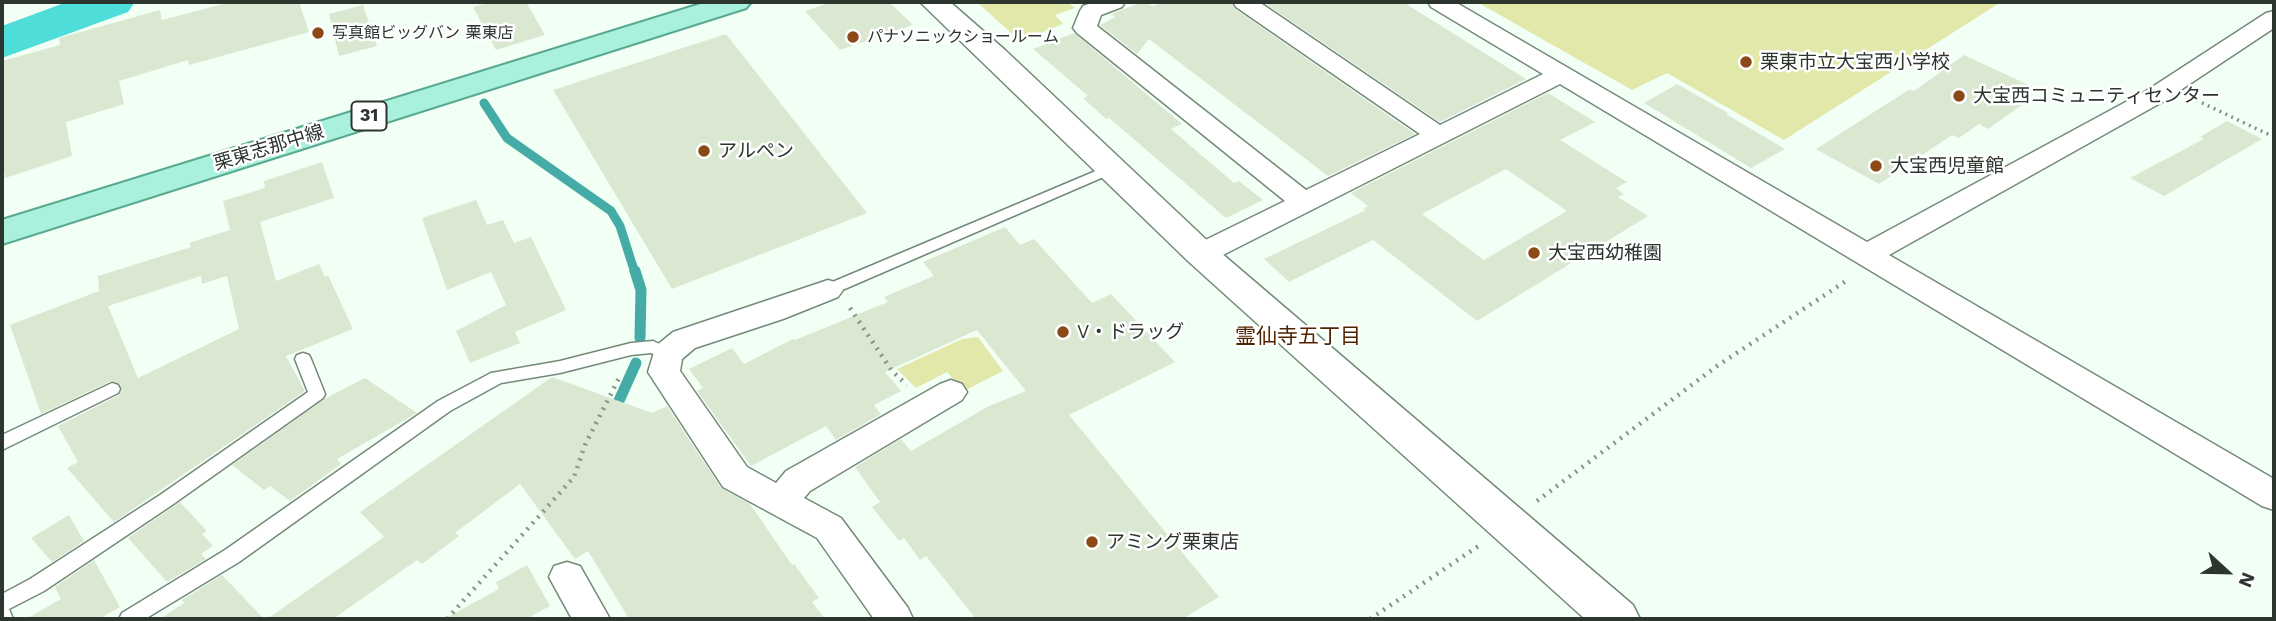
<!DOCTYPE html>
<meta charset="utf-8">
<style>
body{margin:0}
#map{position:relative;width:2276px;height:621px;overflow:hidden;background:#f1fff4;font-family:"Work Sans",sans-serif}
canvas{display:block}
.frame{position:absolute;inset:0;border:4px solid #2c352e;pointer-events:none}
.north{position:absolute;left:2192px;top:537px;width:70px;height:70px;-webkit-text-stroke:5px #fff;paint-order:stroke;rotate:112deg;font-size:19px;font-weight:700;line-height:28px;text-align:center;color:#2c352e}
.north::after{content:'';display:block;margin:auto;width:24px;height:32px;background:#2c352e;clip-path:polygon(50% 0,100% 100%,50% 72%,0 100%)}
</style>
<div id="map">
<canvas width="2276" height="621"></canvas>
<div class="frame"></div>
<div class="north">N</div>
</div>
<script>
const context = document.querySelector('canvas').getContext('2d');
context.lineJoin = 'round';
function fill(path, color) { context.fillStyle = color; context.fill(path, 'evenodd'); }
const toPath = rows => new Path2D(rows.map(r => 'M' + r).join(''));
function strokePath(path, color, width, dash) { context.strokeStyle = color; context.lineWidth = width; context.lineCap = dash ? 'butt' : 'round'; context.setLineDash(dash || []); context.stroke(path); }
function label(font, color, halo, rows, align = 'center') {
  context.font = font + ' "Work Sans","Noto Sans JP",sans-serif'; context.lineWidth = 5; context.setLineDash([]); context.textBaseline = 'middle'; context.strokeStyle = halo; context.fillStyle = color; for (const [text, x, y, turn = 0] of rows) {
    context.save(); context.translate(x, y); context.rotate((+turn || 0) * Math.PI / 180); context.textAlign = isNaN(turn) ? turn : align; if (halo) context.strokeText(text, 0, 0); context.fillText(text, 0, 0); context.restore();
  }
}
fill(toPath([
 [986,2,1067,2,1075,8,1055,15,1063,24,1020,41,979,4],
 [1477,2,2001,2,1784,140,1667,73,1632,90],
 [978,337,1003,371,964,391,947,372,916,388,897,369,962,339]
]), '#e2e8aa');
strokePath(toPath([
 [484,103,507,138,611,211,620,226,635,273]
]), '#44aba6', 9);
strokePath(toPath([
 [635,271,641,290,640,338],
 [613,414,636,363]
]), '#44aba6', 11);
fill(toPath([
 [67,2,135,2,128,12,2,58,2,26,67,2]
]), '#4fddda');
fill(toPath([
 [231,2,299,2,309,32,189,65,188,60,119,81,124,104,66,122,72,156,5,178,2,155,2,61,60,45,59,38,160,10,162,20],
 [491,2,526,2,545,35,496,50,473,7],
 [832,2,889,2,913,25,840,50,805,11],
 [1143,2,1153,6,1164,2,1230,2,1235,9,1415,134,1328,176,1149,39,1137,54,1100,25,1115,17,1111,14],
 [1263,2,1403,2,1526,79,1440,122],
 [363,5,377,46,339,56,329,14],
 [1074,33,1182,124,1171,129,1234,183,1239,181,1263,200,1226,218,1109,118,1106,119,1083,98,1088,96,1033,49],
 [726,34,867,213,672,289,553,90],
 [1964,55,2035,88,2014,101,2022,105,1988,129,1979,124,1959,138,1952,135,1879,184,1816,149,1910,89,1914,91],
 [1677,84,1728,113,1726,114,1785,149,1751,168,1644,103],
 [1548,93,1595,122,1560,140,1627,182,1616,188,1624,194,1618,197,1648,216,1477,321,1373,240,1289,282,1264,259,1366,210,1363,209,1368,206,1351,193],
 [1506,169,1567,211,1484,260,1422,214],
 [2227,121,2262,139,2164,196,2130,178,2204,139,2200,137],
 [322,162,334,198,260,222,276,281,319,264,325,277,328,275,353,329,286,356,305,391,114,522,67,468,78,462,58,426,119,395,122,390,120,384,111,381,41,414,10,325,99,291,98,276,191,247,189,243,230,230,223,201,265,188,264,181],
 [201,276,202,284,227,276,239,329,138,378,108,306],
 [476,200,487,225,503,220,514,243,531,237,566,310,515,332,520,343,470,363,456,331,506,305,491,272,447,290,422,218],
 [1005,227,1020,245,1034,239,1092,303,1111,294,1175,362,1069,415,1219,597,1182,619,976,619,926,556,920,560,904,538,899,541,872,507,880,502,855,467,901,439,911,451,989,406,1026,391,977,330,885,372,901,391,874,405,881,414,836,440,826,426,751,466,697,391,703,388,689,369,732,348,744,364,793,339,795,340,888,302,884,297,934,276,923,262],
 [552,377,652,413,667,406,721,488,750,504,792,565,794,564,819,598,812,602,825,619,629,619,588,551,575,559,520,484,455,533,459,536,422,564,417,560,333,619,267,619,384,537,360,512],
 [365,378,417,413,337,459,341,464,290,501,270,486,264,490,232,465,326,398],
 [180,502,207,531,202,534,213,546,201,554,206,559,167,582,128,538],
 [69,515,84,541,52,562,31,538],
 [94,560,120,607,99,619,26,619,61,599,55,587],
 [527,565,550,606,526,619,444,619,499,589,496,582],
 [222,575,264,619,160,619,184,603,182,600]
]), '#dae8d2');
const service = toPath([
 [1110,165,1117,169,1115,172,833,294,828,295,820,290,823,286,1110,165],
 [653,341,673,350,675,354,673,358,667,360,651,353,631,355,560,373,501,383,450,411,239,562,145,619,119,619,122,613,225,550,438,401,491,373,560,361,631,343,653,341],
 [303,353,309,355,311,359,325,394,323,398,172,505,44,591,9,609,13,619,2,619,2,594,30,579,160,495,308,392,295,359,297,355,303,353],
 [112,383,118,385,120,389,118,393,2,450,2,435,112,383]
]);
const minor = toPath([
 [1094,2,1125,2,1122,7,1101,15,1097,26,1306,190,1420,134,1236,7,1233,2,1259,2,1440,125,1543,74,1431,7,1428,2,1455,2,1867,242,2146,91,2266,13,2274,11,2274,28,2164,101,1889,255,2274,479,2274,510,2262,506,1560,84,1211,261,1201,264,1191,261,1187,254,1191,247,1285,201,1077,33,1073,28,1080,11,1083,6,1094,2],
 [828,280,838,283,843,290,838,297,783,319,695,348,682,359,680,371,747,467,776,483,786,471,940,384,951,380,962,384,967,392,962,400,810,491,804,498,841,518,908,608,913,619,874,619,817,538,723,487,648,372,656,346,673,332,828,280],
 [567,562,580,566,610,619,572,619,549,577,554,566,567,562]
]);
const tertiary = toPath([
 [920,2,950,2,1005,50,1213,246,1633,605,1640,619,1585,619,1189,262,920,2]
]);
const primary = toPath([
 [707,2,751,2,746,8,2,244,2,220,707,2]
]);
strokePath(service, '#74897a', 3);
strokePath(minor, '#74897a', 3);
strokePath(tertiary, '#74897a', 3);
strokePath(primary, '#59a991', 4);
strokePath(toPath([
 [2196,100,2274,137]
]), '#88938a', 3.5, [2, 4.5]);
strokePath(toPath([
 [850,308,892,371,907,385],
 [1537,501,1717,366,1849,279],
 [447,619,574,477,585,445,620,376],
 [1370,619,1480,545]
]), '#88938a', 4.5, [2, 6]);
fill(service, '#fff');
fill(minor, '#fff');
fill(tertiary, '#fff');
fill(primary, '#aaf1dd');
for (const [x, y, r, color] of [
 [318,33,7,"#8b4918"],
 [853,37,7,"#8b4918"],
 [1746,62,7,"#8b4918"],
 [1959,96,7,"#8b4918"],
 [704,151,7,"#8b4918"],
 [1876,166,7,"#8b4918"],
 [1534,253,7,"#8b4918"],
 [1063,332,7,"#8b4918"],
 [1092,542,7,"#8b4918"]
]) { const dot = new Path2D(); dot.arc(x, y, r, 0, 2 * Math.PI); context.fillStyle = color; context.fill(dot); strokePath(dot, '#fff', 2.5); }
label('16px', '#2c352e', '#fff', [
 ["写真館ビッグバン 栗東店",332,33],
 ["パナソニックショールーム",867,37]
], 'left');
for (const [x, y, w] of [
 [369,116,35]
]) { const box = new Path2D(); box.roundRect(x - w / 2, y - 14.5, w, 29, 5); context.fillStyle = '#fff'; context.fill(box); strokePath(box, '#2c352e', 2); }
label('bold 18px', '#2c352e', null, [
 ["31",369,116]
]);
label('19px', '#2c352e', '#fff', [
 ["栗東市立大宝西小学校",1760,62],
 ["大宝西コミュニティセンター",1973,96],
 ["アルペン",718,151],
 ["大宝西児童館",1890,166],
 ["大宝西幼稚園",1548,253],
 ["V・ドラッグ",1077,332],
 ["アミング栗東店",1106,542]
], 'left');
label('19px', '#2c352e', '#fff', [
 ["栗東志那中線",269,148,-17]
]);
label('21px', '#502301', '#fff', [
 ["霊仙寺五丁目",1298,337]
]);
</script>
